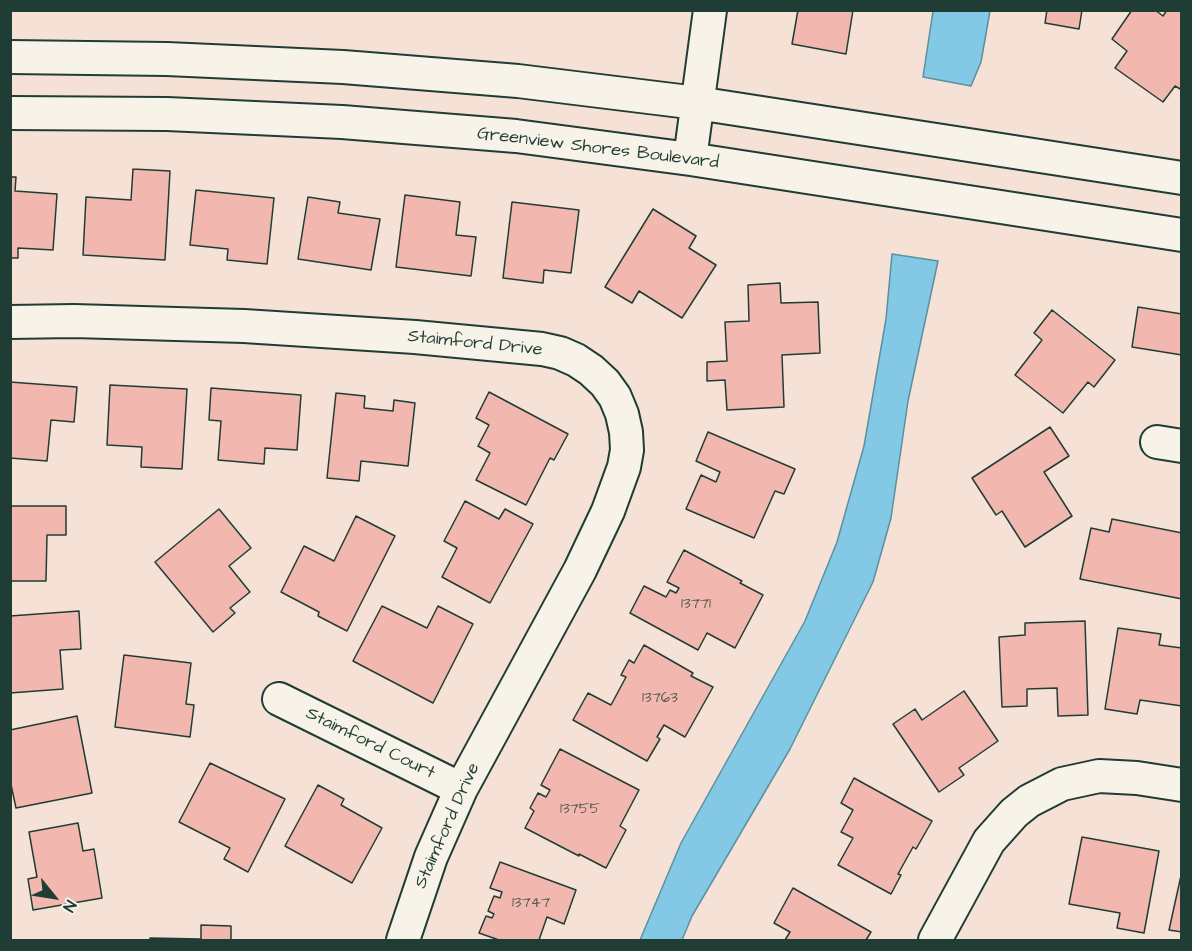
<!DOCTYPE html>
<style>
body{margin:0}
#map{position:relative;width:1192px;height:951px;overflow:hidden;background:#f6e1d7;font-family:"Architects Daughter",sans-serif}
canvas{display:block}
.frame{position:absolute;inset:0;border:12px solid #1f3d34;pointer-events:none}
.north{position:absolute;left:24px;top:867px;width:60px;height:60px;-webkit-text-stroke:4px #f7f3e8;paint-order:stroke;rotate:120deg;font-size:16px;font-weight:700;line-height:24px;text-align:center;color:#1f3d34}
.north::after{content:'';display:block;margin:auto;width:21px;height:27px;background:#1f3d34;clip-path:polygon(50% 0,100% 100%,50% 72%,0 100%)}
</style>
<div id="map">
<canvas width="1192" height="951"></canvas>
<div class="frame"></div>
<div class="north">N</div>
</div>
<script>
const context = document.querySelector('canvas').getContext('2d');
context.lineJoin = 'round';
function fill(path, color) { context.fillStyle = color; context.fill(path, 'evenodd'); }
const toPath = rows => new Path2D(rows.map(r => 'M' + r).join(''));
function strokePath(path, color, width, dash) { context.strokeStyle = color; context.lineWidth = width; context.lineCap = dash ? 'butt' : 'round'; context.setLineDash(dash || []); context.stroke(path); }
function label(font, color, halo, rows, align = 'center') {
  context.font = font + ' "Architects Daughter",sans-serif'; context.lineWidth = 4.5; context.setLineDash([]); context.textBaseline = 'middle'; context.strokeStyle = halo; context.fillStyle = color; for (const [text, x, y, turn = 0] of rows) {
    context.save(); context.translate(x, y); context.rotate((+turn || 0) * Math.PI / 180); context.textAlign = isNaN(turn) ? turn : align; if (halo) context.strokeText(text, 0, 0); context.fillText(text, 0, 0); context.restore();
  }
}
const water = toPath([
 [933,11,990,11,981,62,971,86,923,77,933,11],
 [892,254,938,261,908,401,891,518,873,582,790,749,692,916,682,940,640,940,681,843,805,621,837,542,864,446,886,319,892,254]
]);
fill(water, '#83c8e5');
strokePath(water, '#5b909e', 1.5);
const building = toPath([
 [798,10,853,10,846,54,792,44,798,10],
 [1047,10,1082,10,1079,29,1045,23,1047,10],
 [1132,10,1155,10,1163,16,1167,10,1182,10,1182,90,1175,86,1163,102,1115,68,1127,51,1112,39,1132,10],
 [133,169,170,171,165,260,83,255,86,197,131,200,133,169],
 [10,177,16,177,15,191,57,194,53,250,18,248,18,258,10,258,10,177],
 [196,190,274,198,267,264,227,260,228,249,190,245,196,190],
 [405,195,460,202,456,235,476,237,471,276,396,267,405,195],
 [308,197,340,202,338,213,380,219,371,270,298,259,308,197],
 [512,202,579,210,571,273,544,270,543,283,503,278,512,202],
 [653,209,696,236,689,248,716,265,682,318,639,291,632,303,605,287,653,209],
 [780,283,781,303,818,302,820,353,782,355,784,407,727,410,725,380,707,381,707,362,727,361,725,322,749,321,748,285,780,283],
 [1138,307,1182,314,1182,355,1132,347,1138,307],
 [1052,310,1115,360,1094,387,1088,382,1063,413,1015,375,1042,340,1034,333,1052,310],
 [10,382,77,387,74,422,51,420,47,461,10,458,10,382],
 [110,385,187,389,182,469,141,467,142,447,107,445,110,385],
 [211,388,301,395,297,450,265,448,264,464,218,460,221,421,209,420,211,388],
 [489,392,568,434,554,460,550,458,526,505,476,480,490,453,478,446,489,425,476,418,489,392],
 [336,393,365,396,364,408,393,411,394,400,415,403,408,466,361,461,359,481,327,478,336,393],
 [1050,427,1069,456,1044,472,1072,516,1025,547,1002,511,996,515,972,478,1050,427],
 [708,432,795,469,784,494,775,491,754,538,686,509,701,475,716,482,720,472,696,461,708,432],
 [465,501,499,519,505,509,533,524,490,603,442,577,457,548,444,541,465,501],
 [10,506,66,506,66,535,47,535,46,581,10,581,10,506],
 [219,509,251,548,229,566,250,592,230,608,235,613,213,632,155,562,219,509],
 [356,516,395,536,347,631,318,616,319,612,281,592,304,546,334,561,356,516],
 [1112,519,1182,533,1182,599,1080,579,1091,528,1109,532,1112,519],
 [684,550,742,581,740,583,763,595,735,648,707,633,698,650,630,613,644,586,666,597,670,590,676,593,679,588,667,582,684,550],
 [382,606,427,628,438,606,473,624,433,703,353,661,382,606],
 [79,611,81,649,60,650,63,689,10,693,10,616,79,611],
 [1085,621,1088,715,1058,716,1057,688,1027,689,1027,706,1002,707,999,637,1025,635,1025,623,1085,621],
 [1118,628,1161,634,1159,645,1182,648,1182,706,1140,700,1137,714,1105,709,1118,628],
 [644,645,693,673,691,676,713,687,685,737,664,725,657,737,660,739,647,761,573,720,588,693,611,705,626,677,621,675,629,660,634,663,644,645],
 [124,655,191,663,186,704,194,705,190,737,115,727,124,655],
 [964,691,998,741,959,768,964,775,939,792,893,724,915,709,922,720,964,691],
 [77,716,92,793,16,808,10,780,10,730,77,716],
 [560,749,639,790,620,826,626,830,606,868,579,854,579,856,525,828,534,811,530,808,538,793,546,797,550,790,541,785,560,749],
 [210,763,285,799,248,872,224,859,230,848,179,822,210,763],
 [854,778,932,821,916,849,913,847,898,874,901,875,891,894,838,865,853,838,841,832,853,810,841,803,854,778],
 [318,785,344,799,341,805,382,828,352,883,285,846,318,785],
 [78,823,83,851,94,849,102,898,33,910,28,879,37,877,29,832,78,823],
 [1082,837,1159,851,1144,933,1117,928,1120,913,1069,904,1082,837],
 [500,862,576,890,564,924,547,917,539,940,499,940,479,933,486,916,492,918,494,914,488,911,494,896,500,898,502,892,490,888,500,862],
 [1182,871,1182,932,1169,930,1182,871],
 [793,888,871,932,866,940,785,940,790,932,774,923,793,888],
 [201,925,231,926,231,940,150,940,150,938,201,939,201,925]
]);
fill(building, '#f2b7ae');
strokePath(building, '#1f3d34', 1.5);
const minor = toPath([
 [10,57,167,59,343,67,518,81,697,103,1182,178],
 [10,113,167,114,342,122,516,136,690,159,1182,235],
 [690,159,710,10],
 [10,322,74,321,244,326,415,337,542,349,560,353,576,360,591,370,605,383,615,397,622,414,626,432,627,450,624,467,608,511,580,570,461,789,431,857,403,940],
 [1157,442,1182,446],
 [279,699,461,789],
 [935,940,989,841,1014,813,1029,801,1062,784,1099,776,1137,778,1182,785]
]);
strokePath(minor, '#1f3d34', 36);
strokePath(minor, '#f7f3e8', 32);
label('15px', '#545c52', null, [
 ["13771",696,605],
 ["13763",660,699],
 ["13755",580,810],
 ["13747",531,904]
]);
label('18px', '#1f3d34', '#f7f3e8', [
 ["Greenview Shores Boulevard",598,149,7],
 ["Staimford Drive",475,344,6],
 ["Staimford Court",370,744,26],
 ["Staimford Drive",448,826,-66]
]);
</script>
